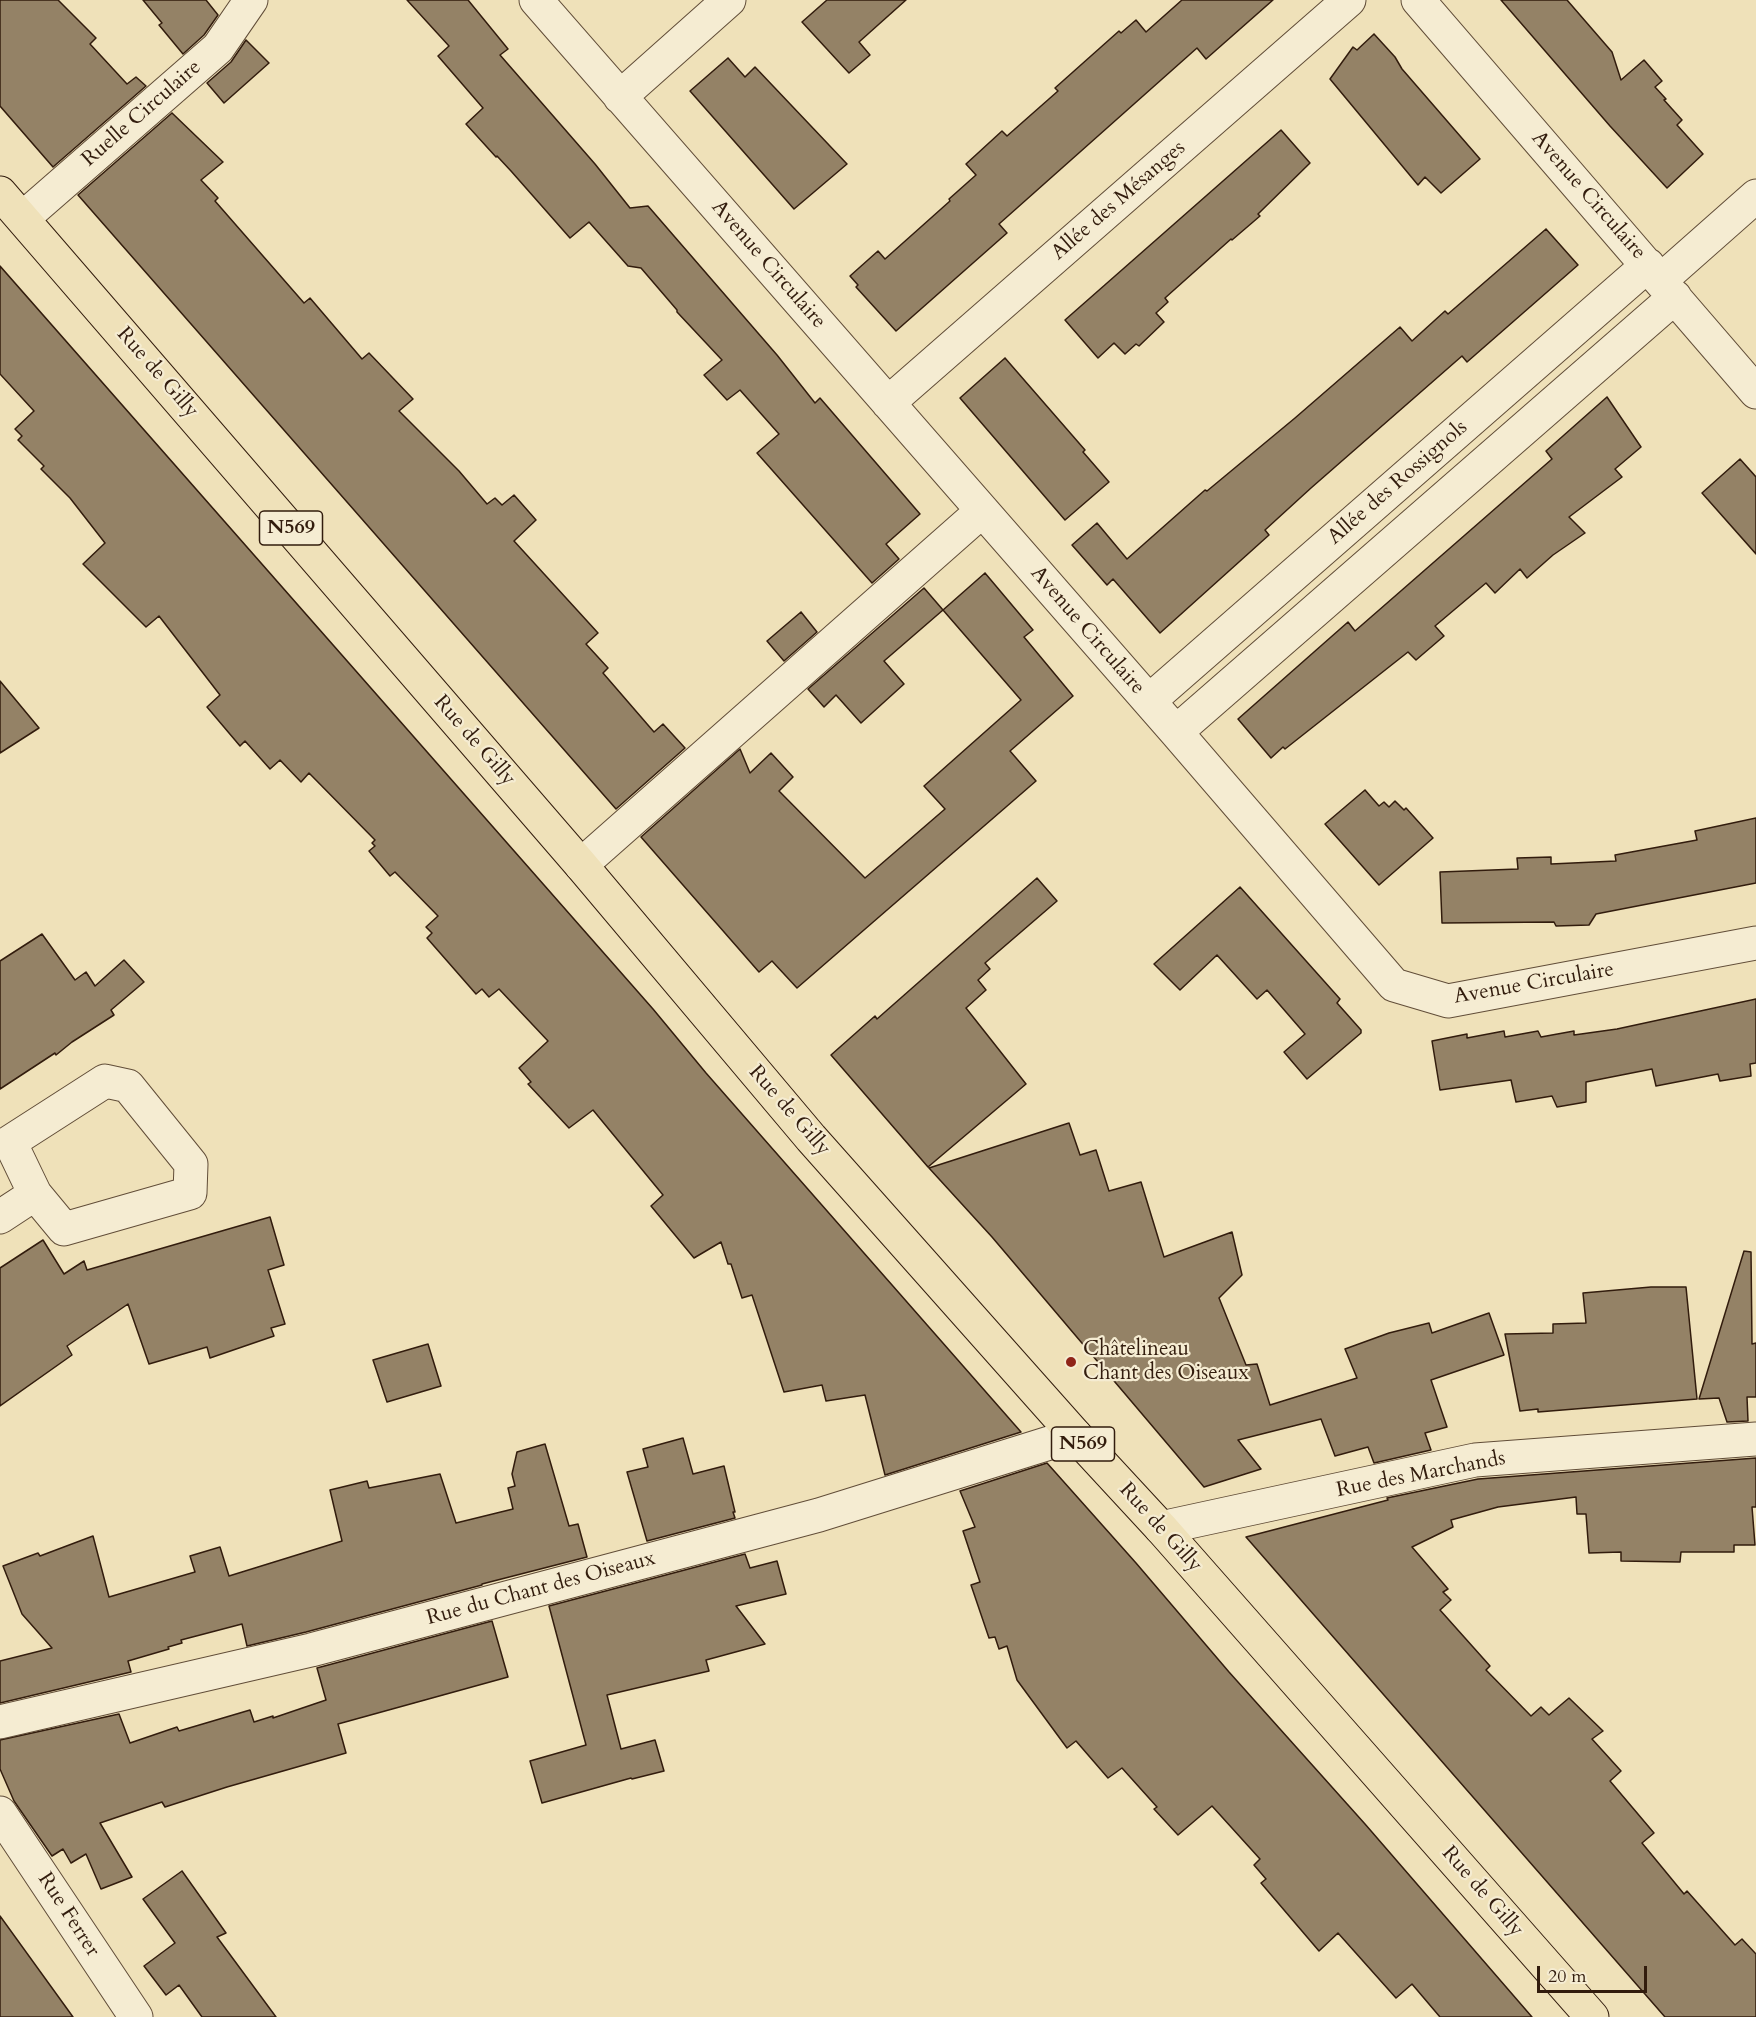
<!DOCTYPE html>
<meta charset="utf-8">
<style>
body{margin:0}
#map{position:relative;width:1756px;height:2017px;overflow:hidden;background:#efe1b9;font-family:Cardo,serif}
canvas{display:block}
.scale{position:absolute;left:1537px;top:1966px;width:110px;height:27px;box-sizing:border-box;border:3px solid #321c0d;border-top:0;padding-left:8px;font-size:18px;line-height:21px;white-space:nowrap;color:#321c0d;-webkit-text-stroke:4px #f5ecd2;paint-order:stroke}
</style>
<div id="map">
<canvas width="1756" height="2017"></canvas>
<div class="scale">20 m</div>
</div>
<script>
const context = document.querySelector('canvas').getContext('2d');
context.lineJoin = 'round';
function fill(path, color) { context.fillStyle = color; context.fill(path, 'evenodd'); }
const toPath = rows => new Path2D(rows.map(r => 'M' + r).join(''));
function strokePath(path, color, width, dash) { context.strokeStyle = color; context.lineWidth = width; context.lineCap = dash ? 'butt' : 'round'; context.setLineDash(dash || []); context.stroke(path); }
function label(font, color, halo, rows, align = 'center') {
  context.font = font + ' Cardo,serif'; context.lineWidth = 4.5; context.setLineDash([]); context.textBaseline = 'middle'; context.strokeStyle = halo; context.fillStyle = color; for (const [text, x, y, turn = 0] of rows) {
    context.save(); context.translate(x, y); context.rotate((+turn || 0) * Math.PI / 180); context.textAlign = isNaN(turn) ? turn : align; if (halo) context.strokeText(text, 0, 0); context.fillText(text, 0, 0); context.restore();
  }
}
const building = toPath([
 [0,0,58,0,96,38,90,44,127,84,136,77,146,86,53,167,0,106,0,0],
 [143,0,206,0,218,15,204,35,183,54,159,25,162,23,143,0],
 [407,0,468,0,508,49,500,55,595,164,630,208,648,206,777,355,815,403,820,398,920,514,886,544,899,559,872,583,757,453,779,434,740,390,727,400,704,375,722,360,677,312,677,310,641,268,628,266,589,222,570,238,511,171,497,156,496,157,466,124,483,108,438,56,449,46,407,0],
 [827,0,906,0,859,42,870,55,849,73,802,22,827,0],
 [1182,0,1273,0,1206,59,1197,48,999,224,1007,233,896,331,856,287,858,285,850,276,878,251,885,259,950,201,949,199,976,175,966,164,1002,131,1007,136,1058,91,1055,88,1119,31,1121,33,1136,20,1146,32,1182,0],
 [1501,0,1567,0,1612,52,1621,80,1644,60,1662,81,1655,87,1666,99,1664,100,1682,120,1677,125,1703,154,1667,188,1610,126,1501,0],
 [1374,34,1395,57,1402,69,1480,159,1441,193,1425,177,1418,185,1330,79,1353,47,1357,50,1374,34],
 [246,40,269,63,224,103,207,83,231,62,246,40],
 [728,58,745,77,755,67,847,164,794,209,690,91,728,58],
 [172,113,223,162,201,180,218,198,215,201,304,303,310,298,362,359,369,353,413,399,399,411,459,471,487,504,495,498,502,505,514,495,536,520,514,541,598,633,586,644,608,668,603,673,654,732,663,724,685,748,616,809,78,195,172,113],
 [1281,130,1310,163,1258,214,1260,216,1232,240,1231,239,1165,298,1168,302,1156,313,1164,322,1139,346,1136,344,1125,354,1114,343,1098,358,1065,320,1281,130],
 [1546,229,1578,265,1467,362,1462,356,1311,488,1265,530,1269,535,1160,633,1113,579,1107,585,1072,545,1097,523,1127,559,1205,490,1207,491,1295,418,1400,327,1412,341,1445,311,1448,314,1546,229],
 [0,266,653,1009,706,1073,1021,1432,885,1475,865,1395,826,1401,822,1385,784,1392,752,1295,742,1298,731,1264,728,1264,721,1242,694,1258,651,1206,663,1195,593,1110,569,1128,528,1084,531,1082,519,1068,548,1041,499,989,489,997,482,989,476,994,427,938,432,933,426,927,438,916,395,872,390,876,369,851,375,846,372,843,375,840,309,773,301,782,280,760,270,769,245,741,240,746,207,707,220,695,159,616,146,627,83,564,105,543,70,498,41,469,44,466,18,440,22,436,15,429,34,411,0,374,0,266],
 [1005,358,1085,450,1083,452,1109,482,1065,520,960,398,1005,358],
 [1607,397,1641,447,1615,469,1622,477,1569,517,1585,533,1553,555,1527,578,1520,569,1495,593,1486,583,1435,626,1444,636,1416,660,1408,652,1285,749,1283,747,1271,758,1238,719,1348,622,1355,631,1402,590,1552,459,1546,451,1607,397],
 [1740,459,1756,477,1756,554,1702,493,1740,459],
 [985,573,1033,630,1024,637,1073,696,1010,751,1036,781,797,988,772,961,759,972,641,837,740,749,750,773,771,753,793,777,779,791,865,878,945,809,924,786,1021,700,943,610,985,573],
 [924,588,943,610,884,661,904,684,861,723,836,695,824,707,808,689,924,588],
 [801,612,817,632,784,661,767,641,801,612],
 [0,681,39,728,0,753,0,681],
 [1365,790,1379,806,1384,802,1389,807,1395,801,1404,810,1406,808,1433,838,1379,885,1325,824,1365,790],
 [1756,818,1756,883,1596,914,1589,925,1556,926,1554,922,1442,923,1440,872,1518,869,1517,858,1551,857,1551,864,1616,861,1615,855,1697,840,1695,831,1756,818],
 [1037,878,1057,901,985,963,990,969,978,980,986,990,966,1008,1026,1084,928,1167,831,1055,875,1016,877,1019,1037,878],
 [1240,887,1340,999,1337,1003,1361,1030,1361,1033,1307,1079,1284,1052,1305,1034,1267,990,1257,999,1217,955,1180,990,1154,964,1240,887],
 [42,934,75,980,86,972,95,986,124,960,144,982,111,1010,114,1015,72,1042,56,1055,55,1053,0,1089,0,961,42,934],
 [1756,999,1756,1063,1750,1064,1751,1076,1720,1081,1718,1074,1656,1086,1652,1069,1586,1082,1586,1102,1557,1107,1552,1096,1516,1102,1511,1080,1440,1090,1432,1041,1467,1034,1467,1038,1504,1031,1505,1037,1538,1031,1541,1037,1574,1031,1574,1035,1617,1029,1756,999],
 [1069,1123,1080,1155,1096,1150,1109,1191,1141,1182,1164,1257,1232,1232,1242,1275,1219,1298,1246,1365,1257,1364,1270,1405,1357,1378,1345,1349,1389,1333,1429,1323,1432,1333,1489,1313,1504,1355,1431,1380,1447,1427,1425,1433,1431,1450,1374,1463,1368,1447,1335,1456,1321,1419,1238,1440,1261,1469,1204,1487,992,1237,929,1168,1069,1123],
 [270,1217,284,1265,268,1270,285,1324,271,1328,274,1336,210,1358,207,1347,149,1364,128,1304,67,1346,72,1355,0,1406,0,1268,43,1240,64,1274,84,1261,87,1270,270,1217],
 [1744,1251,1751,1252,1752,1344,1756,1343,1756,1397,1747,1397,1748,1421,1727,1422,1719,1398,1699,1399,1744,1251],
 [1651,1287,1686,1287,1697,1399,1538,1412,1538,1409,1520,1411,1505,1334,1553,1333,1553,1324,1586,1323,1583,1293,1651,1287],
 [428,1344,441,1386,387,1402,373,1360,428,1344],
 [683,1438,693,1474,724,1466,735,1512,733,1512,735,1518,647,1541,627,1472,648,1467,643,1449,683,1438],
 [545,1444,569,1526,578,1524,587,1557,482,1584,482,1585,306,1632,247,1646,242,1624,181,1640,182,1643,168,1647,169,1649,128,1661,131,1672,0,1703,0,1661,52,1648,22,1614,3,1566,38,1553,40,1556,93,1536,109,1597,195,1572,190,1556,220,1547,229,1576,342,1541,330,1490,367,1481,369,1488,440,1474,456,1523,513,1509,508,1488,515,1486,512,1474,517,1452,545,1444],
 [1756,1458,1756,1507,1752,1507,1755,1545,1734,1545,1734,1552,1681,1552,1680,1562,1621,1561,1621,1552,1589,1553,1586,1514,1577,1514,1576,1497,1498,1507,1451,1520,1453,1527,1412,1547,1448,1589,1443,1592,1451,1600,1440,1610,1490,1666,1486,1670,1531,1716,1541,1707,1549,1715,1569,1698,1603,1731,1592,1739,1621,1771,1610,1781,1654,1833,1642,1843,1684,1894,1687,1891,1735,1945,1742,1939,1756,1954,1756,2017,1665,2017,1246,1537,1388,1500,1387,1498,1478,1479,1756,1458],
 [1047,1463,1136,1563,1229,1672,1365,1824,1532,2017,1440,2017,1412,1984,1396,1998,1338,1933,1319,1951,1261,1883,1266,1879,1254,1865,1260,1859,1212,1806,1178,1835,1154,1809,1157,1807,1122,1768,1108,1778,1076,1741,1067,1748,1017,1680,1007,1646,999,1649,995,1637,989,1638,971,1585,980,1582,963,1531,975,1527,960,1491,1047,1463],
 [745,1554,750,1568,777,1561,786,1594,736,1606,765,1644,706,1660,709,1671,607,1695,621,1749,655,1740,664,1771,632,1779,631,1778,542,1803,530,1761,586,1745,549,1606,745,1554],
 [492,1621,508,1677,338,1724,346,1753,227,1787,165,1807,162,1802,100,1823,132,1877,101,1889,86,1854,71,1863,63,1849,52,1856,14,1801,0,1769,0,1740,119,1714,130,1743,177,1727,179,1731,250,1710,254,1722,273,1716,273,1718,326,1700,317,1668,492,1621],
 [182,1871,226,1933,217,1937,276,2017,202,2017,179,1985,166,1995,144,1966,175,1943,143,1899,182,1871],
 [0,1916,73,2017,0,2017,0,1916]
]);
fill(building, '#948266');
strokePath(building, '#321c0d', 1.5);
const street = toPath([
 [536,0,1176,732,1394,985,1448,1001,1756,943],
 [1418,0,1756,392],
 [620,97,729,0],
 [23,218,218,48,251,0],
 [1661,280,1756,196],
 [888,403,1349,0],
 [1149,701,1648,265],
 [1176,732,1675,297],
 [581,865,982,511],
 [105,1081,128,1086,191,1164,190,1193,64,1229,35,1194,10,1142,105,1081],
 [0,1217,35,1194],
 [1161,1528,1475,1460,1756,1439],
 [0,1722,311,1650,819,1515,1075,1435],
 [0,1813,136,2017]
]);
const primary = toPath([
 [0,193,581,865,811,1138,1075,1435,1161,1528,1592,2017]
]);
strokePath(street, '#614d38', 35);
strokePath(primary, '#321c0d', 35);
strokePath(street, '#f5ecd2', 33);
strokePath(primary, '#efe1b9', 33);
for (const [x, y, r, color] of [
 [1071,1362,6,"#8f2418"]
]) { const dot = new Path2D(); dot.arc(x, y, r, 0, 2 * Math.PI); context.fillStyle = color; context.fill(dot); strokePath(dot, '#f5ecd2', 2); }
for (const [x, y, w] of [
 [291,528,63],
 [1083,1444,63]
]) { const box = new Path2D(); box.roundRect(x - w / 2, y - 17, w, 34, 4.5); context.fillStyle = '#f5ecd2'; context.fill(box); strokePath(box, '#321c0d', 1.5); }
label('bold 20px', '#321c0d', null, [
 ["N569",291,528],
 ["N569",1083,1444]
]);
label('21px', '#321c0d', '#f5ecd2', [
 ["Ruelle Circulaire",142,114,-41],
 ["Avenue Circulaire",1588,196,49],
 ["Allée des Mésanges",1119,201,-41],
 ["Avenue Circulaire",768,265,49],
 ["Rue de Gilly",157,373,49],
 ["Allée des Rossignols",1398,483,-41],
 ["Avenue Circulaire",1087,631,49],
 ["Rue de Gilly",474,741,49],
 ["Avenue Circulaire",1534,984,-10],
 ["Rue de Gilly",789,1111,49],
 ["Rue des Marchands",1421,1475,-11],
 ["Rue de Gilly",1160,1528,48],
 ["Rue du Chant des Oiseaux",541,1589,-15],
 ["Rue de Gilly",1482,1892,49],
 ["Rue Ferrer",68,1915,57]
]);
label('21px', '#321c0d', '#f5ecd2', [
 ["Châtelineau",1083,1350],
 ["Chant des Oiseaux",1083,1374]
], 'left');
</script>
